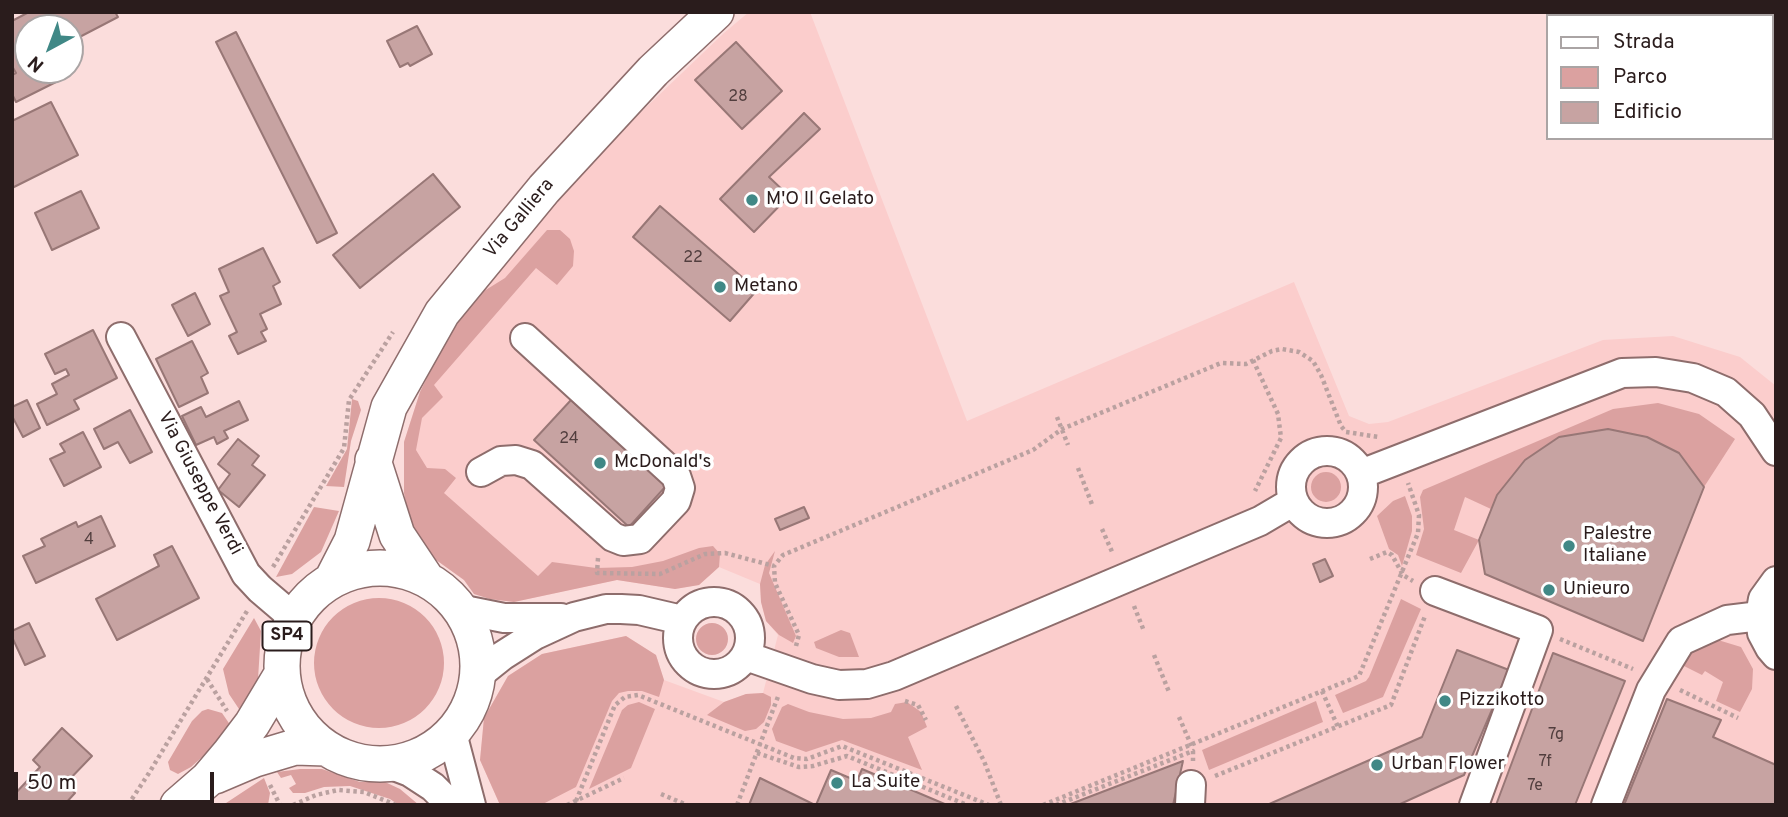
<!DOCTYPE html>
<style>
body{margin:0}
#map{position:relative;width:1788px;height:817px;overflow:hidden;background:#fbdddc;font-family:Overpass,sans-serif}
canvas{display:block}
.frame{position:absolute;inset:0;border:14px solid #2a1c1c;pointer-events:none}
.legend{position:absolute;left:1546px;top:14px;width:228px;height:126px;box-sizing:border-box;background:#fff;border:2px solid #aaa4a4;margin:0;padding:9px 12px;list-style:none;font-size:21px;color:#2a1c1c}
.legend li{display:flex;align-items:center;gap:14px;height:35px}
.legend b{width:35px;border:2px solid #aaa4a4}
.north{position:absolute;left:14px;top:14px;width:70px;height:70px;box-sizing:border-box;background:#fff;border:2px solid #aaa4a4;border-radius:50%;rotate:221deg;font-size:19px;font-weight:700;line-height:28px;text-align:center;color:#2a1c1c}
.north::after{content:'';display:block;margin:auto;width:24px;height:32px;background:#408886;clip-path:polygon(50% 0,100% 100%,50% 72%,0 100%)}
.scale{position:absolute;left:14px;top:772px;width:200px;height:32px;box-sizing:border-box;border:4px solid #2a1c1c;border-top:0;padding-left:9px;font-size:21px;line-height:24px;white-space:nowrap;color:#2a1c1c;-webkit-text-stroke:5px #fff;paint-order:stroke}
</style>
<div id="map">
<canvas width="1788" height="817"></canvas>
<div class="frame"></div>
<ul class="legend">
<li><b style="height:9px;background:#fff"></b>Strada</li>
<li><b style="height:19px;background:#dba1a0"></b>Parco</li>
<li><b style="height:19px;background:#c7a3a2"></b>Edificio</li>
</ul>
<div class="north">N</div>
<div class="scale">50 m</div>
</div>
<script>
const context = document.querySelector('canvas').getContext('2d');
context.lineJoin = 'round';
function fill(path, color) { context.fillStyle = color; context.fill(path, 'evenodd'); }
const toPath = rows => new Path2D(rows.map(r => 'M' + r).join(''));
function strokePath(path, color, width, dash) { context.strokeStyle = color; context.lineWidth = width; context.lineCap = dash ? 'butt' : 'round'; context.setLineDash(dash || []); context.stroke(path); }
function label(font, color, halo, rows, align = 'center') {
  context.font = font + ' Overpass,sans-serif'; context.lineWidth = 7; context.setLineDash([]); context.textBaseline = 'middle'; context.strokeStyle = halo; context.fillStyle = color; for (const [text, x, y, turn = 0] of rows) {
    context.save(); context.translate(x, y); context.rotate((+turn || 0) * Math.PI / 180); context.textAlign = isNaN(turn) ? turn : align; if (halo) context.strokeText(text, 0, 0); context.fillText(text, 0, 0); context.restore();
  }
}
fill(toPath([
 [749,12,810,12,967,421,1294,282,1349,416,1369,424,1388,422,1603,340,1673,336,1740,357,1776,386,1776,805,500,805,480,760,484,718,508,676,542,654,626,636,656,655,664,680,724,702,746,694,763,693,778,635,766,621,761,602,760,584,719,567,699,585,675,589,617,580,514,602,490,599,474,594,464,580,432,557,404,493,404,442,420,392,443,345,476,296,574,176,724,33]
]), '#fbcdcc');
fill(toPath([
 [547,230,560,230,570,239,574,251,573,266,557,285,536,268,434,385,443,397,422,418,416,450,427,468,445,469,456,478,444,493,538,576,552,562,596,568,632,567,663,561,699,548,713,546,720,554,719,567,699,585,675,589,617,580,514,602,490,599,474,594,464,580,432,557,419,541,409,518,404,493,404,442,420,392,443,345,476,296,505,278],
 [352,399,358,401,361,410,351,441,344,487,326,486,347,449],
 [1658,403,1699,414,1735,439,1704,487,1679,453,1647,437,1608,429,1559,437,1525,460,1497,495,1491,509,1465,497,1454,530,1479,540,1461,573,1416,555,1424,529,1420,497,1423,490,1613,409],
 '1311 487a15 15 0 1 1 30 0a15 15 0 1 1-30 0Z',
 [1405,496,1412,516,1412,531,1402,566,1398,555,1389,549,1377,516,1393,501],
 [314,507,339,511,321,552,292,574,276,577],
 [775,551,769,573,796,636,793,643,779,635,766,621,761,602,760,584,765,565],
 '314 663a65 65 0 1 1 130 0a65 65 0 1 1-130 0Z',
 [1401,599,1421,609,1383,697,1343,713,1335,695,1366,681,1369,677],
 [254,618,261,631,258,679,256,689,243,715,229,694,223,669],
 '696 639a16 16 0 1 1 32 0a16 16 0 1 1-32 0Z',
 [841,630,850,633,859,657,839,657,816,648,814,642],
 [626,636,656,655,664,680,659,697,642,691,628,691,619,693,612,701,576,787,541,805,500,805,480,760,484,718,508,676,542,654],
 [1718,640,1741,647,1753,669,1752,689,1740,712,1716,701,1723,682,1705,671,1702,675,1680,664,1696,645],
 [763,693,771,697,771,705,764,722,756,729,745,731,707,715,724,702,746,694],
 [1316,701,1323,722,1209,770,1202,750],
 [639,702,655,709,631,768,589,789,622,710,628,705],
 [907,702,921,712,927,727,908,737,922,770,842,740,806,752,776,741,772,729,782,707,788,704,809,712,843,719,871,718,891,712,895,704],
 [208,709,222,713,233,729,191,767,178,774,170,770,168,762,192,721,202,711],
 [300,769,322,769,360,782,385,782,400,789,419,805,399,805,390,799,350,786,324,787,305,793,293,793,289,788,296,784,291,775,281,778,277,772],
 [264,778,270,793,268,805,223,805]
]), '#dba1a0');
const building = toPath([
 [29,12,115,12,118,17,70,42,70,28,28,28,28,70,57,70,62,79,16,102,12,94,12,75,16,73,12,66,12,21,29,12],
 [417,26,432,54,410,66,408,63,400,67,387,41,417,26],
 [236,32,337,233,317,243,216,42,236,32],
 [736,42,782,91,742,129,695,80,736,42],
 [51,102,78,155,12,188,12,121,51,102],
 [804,113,820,129,769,177,789,196,754,232,720,199,804,113],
 [433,174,460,207,360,288,333,255,433,174],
 [81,191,99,228,52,250,35,213,81,191],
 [660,206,757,290,730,321,633,237,660,206],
 [263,248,280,282,273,286,281,304,260,314,267,329,261,332,266,341,238,354,229,336,237,332,220,296,229,292,219,269,263,248],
 [195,293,210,324,188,336,172,305,195,293],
 [93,330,117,378,74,400,79,409,47,425,37,404,57,394,52,384,69,375,66,369,55,374,45,354,93,330],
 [192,341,208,373,201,377,208,393,179,407,156,359,192,341],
 [27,400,40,428,23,437,12,416,12,407,27,400],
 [571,400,666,486,629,527,534,440,571,400],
 [239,401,248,420,224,431,228,438,217,444,214,437,196,445,182,416,201,407,206,417,239,401],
 [130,410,152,452,130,463,118,442,104,449,94,429,130,410],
 [1608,429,1647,437,1679,453,1704,487,1643,641,1485,574,1479,540,1497,495,1525,460,1559,437,1608,429],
 [83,432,101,467,64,486,50,459,65,452,60,444,83,432],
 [238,439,259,456,252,465,265,475,239,507,218,490,230,474,218,464,238,439],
 [804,507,809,518,780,530,775,519,804,507],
 [101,516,115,546,36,583,23,556,45,546,41,539,76,522,78,527,101,516],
 [172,546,199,598,117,640,96,599,159,566,154,555,172,546],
 [1325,559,1333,576,1320,582,1313,564,1325,559],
 [29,623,45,656,25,665,12,637,12,631,29,623],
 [1457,650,1509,670,1464,775,1398,805,1267,805,1422,737,1457,650],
 [1553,653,1625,681,1575,805,1496,805,1553,653],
 [1667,699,1721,720,1713,737,1776,765,1776,805,1624,805,1667,699],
 [62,728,92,756,65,784,75,793,64,805,19,805,12,797,40,767,33,760,62,728],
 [1183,761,1173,805,1068,805,1183,761],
 [862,769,947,805,816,805,831,770,857,781,862,769],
 [760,778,815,805,749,805,760,778]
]);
fill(building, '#c7a3a2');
strokePath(building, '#987776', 2);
const minor = toPath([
 [121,337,246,574,260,589,294,618],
 '1291 487a36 36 0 1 1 72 0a36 36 0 1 1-72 0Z',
 [481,472,501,461,516,460,532,465,613,537,623,541,640,539,676,501,680,488,676,476,525,338],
 [1361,474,1622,373,1656,372,1693,378,1726,392,1752,415,1776,451],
 [1776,581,1763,599,1760,616,1762,633,1770,648,1776,655],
 [1435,591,1538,630,1474,805],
 '678 638a36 36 0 1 1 72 0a36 36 0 1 1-72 0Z',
 [459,609,504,618,561,618],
 [746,656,812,679,839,685,867,684,894,676,1260,521,1294,501],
 [477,681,477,676,502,656,535,635,574,617,606,609,621,609,639,610,682,620],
 [452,733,471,805],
 [389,764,410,772,433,787,451,805],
 [1190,805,1191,785],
 [1606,805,1651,690,1681,641,1727,620,1760,616]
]);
const major = toPath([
 [373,460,397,535,427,580],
 '282 666a98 98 0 1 1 196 0a98 98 0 1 1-196 0Z',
 [332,580,352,541,389,407,442,313,544,189,653,71,716,12],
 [215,776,255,759,295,747,326,748],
 [178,805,208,779,230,753,252,724,282,674]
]);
strokePath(minor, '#8e6d6c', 32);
strokePath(major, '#8e6d6c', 38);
strokePath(toPath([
 [1253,360,1278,414,1281,438,1255,491],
 [1057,417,1068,445],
 [1078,468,1093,507],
 [1102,529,1113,554],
 [598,558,597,573,660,574,705,554,725,553,774,566],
 [1370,559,1387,552,1392,555,1403,575,1413,581],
 [273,567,344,448,349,400,393,332],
 [1134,606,1144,631],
 [1560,639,1633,669],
 [796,646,799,635,775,583,774,566,783,555,1033,450,1062,429,1221,363,1246,364,1272,351,1282,349,1299,352,1313,361,1321,375,1341,426,1346,432,1379,437],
 [1154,655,1169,692],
 [207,679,227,711],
 [1680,690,1738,718],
 [1322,691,1338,727],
 [905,701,918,705,926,720],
 [956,706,984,761,1001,805],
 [1179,717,1192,747],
 [757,753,799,767,813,766,847,756,967,805],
 [1215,776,1391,705,1425,616],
 [270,785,280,805],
 [661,794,687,805],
 [576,801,615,705,625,697,638,695,794,758,807,759,842,746,989,805],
 [128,805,149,773,247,611],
 [293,805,316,795,338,790,364,792,396,805],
 [567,805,624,778],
 [737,805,779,694],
 [1043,805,1359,676,1418,533,1419,515,1408,483],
 [1056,805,1193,751,1193,761]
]), '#baa1a0', 4.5, [3.5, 3.5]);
strokePath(minor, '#fff', 28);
strokePath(major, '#fff', 35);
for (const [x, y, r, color] of [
 [752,200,7,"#408886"],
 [720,287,7,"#408886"],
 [600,463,7,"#408886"],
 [1569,546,7,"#408886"],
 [1549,590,7,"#408886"],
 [1445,701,7,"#408886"],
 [1377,765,7,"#408886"],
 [837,783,7,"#408886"]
]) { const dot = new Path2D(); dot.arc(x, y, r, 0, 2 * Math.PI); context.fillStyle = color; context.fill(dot); strokePath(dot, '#fff', 2.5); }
label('16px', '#513e3e', null, [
 ["28",738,98],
 ["22",693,259],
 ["24",569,440],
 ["4",89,541],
 ["7g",1556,736],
 ["7f",1545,763],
 ["7e",1535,787]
]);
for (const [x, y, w] of [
 [287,636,49]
]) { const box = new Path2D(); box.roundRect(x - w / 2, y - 14.5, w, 29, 5); context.fillStyle = '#fff'; context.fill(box); strokePath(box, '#2a1c1c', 2); }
label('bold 18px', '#2a1c1c', null, [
 ["SP4",287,636]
]);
label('19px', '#2a1c1c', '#fff', [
 ["M'O Il Gelato",766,200],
 ["Metano",734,287],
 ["McDonald's",614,463],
 ["Palestre",1583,535],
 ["Italiane",1583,557],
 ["Unieuro",1563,590],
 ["Pizzikotto",1459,701],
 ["Urban Flower",1391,765],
 ["La Suite",851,783]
], 'left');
label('19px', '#2a1c1c', '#fff', [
 ["Via Galliera",520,219,-50],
 ["Via Giuseppe Verdi",199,484,62]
]);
</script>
